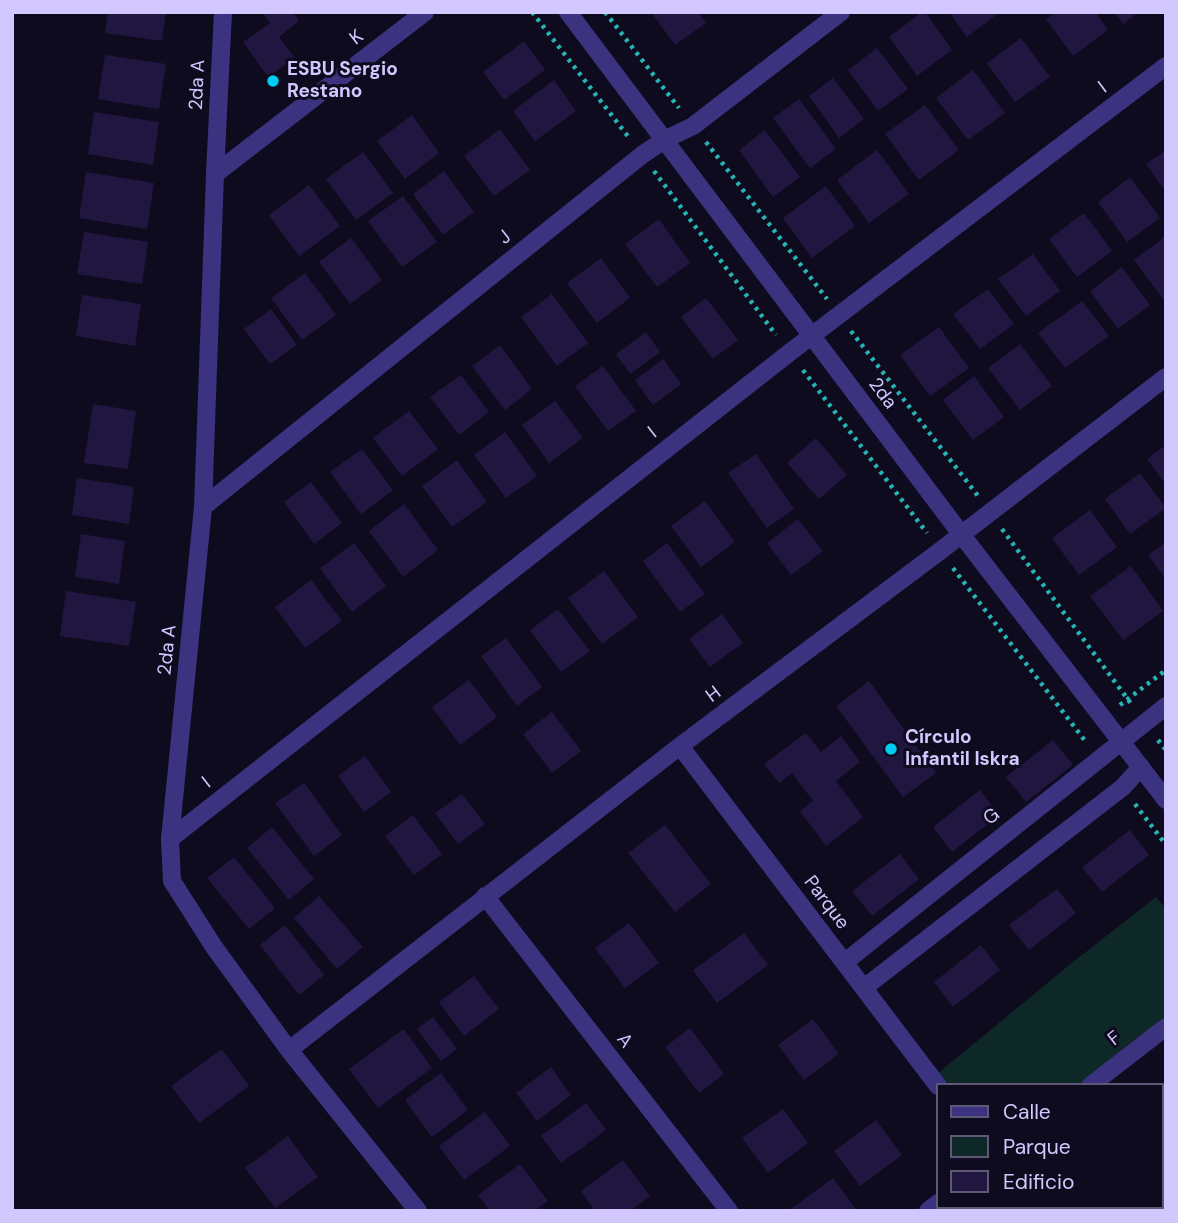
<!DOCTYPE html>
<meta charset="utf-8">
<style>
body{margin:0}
#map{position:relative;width:1178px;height:1223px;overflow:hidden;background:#0f0b1e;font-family:"DM Sans",sans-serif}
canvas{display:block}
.frame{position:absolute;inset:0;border:14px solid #d2c8ff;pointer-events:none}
.legend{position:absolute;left:936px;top:1083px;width:228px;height:126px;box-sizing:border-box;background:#0f0b1e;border:2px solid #5d5778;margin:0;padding:9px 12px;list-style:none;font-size:21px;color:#d2c8ff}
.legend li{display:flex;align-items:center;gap:14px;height:35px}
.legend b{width:35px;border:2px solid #5d5778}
</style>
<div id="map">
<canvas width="1178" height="1223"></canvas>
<div class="frame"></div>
<ul class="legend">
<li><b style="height:9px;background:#3b3380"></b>Calle</li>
<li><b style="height:19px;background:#0e2828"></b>Parque</li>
<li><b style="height:19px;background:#211640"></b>Edificio</li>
</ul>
</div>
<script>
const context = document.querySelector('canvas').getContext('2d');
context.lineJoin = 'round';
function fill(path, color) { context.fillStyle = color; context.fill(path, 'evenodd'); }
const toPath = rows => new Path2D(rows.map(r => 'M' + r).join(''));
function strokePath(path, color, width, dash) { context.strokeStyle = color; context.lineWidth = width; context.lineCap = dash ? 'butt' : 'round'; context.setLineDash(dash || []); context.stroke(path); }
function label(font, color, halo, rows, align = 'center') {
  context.font = font + ' "DM Sans",sans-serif'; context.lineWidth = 6; context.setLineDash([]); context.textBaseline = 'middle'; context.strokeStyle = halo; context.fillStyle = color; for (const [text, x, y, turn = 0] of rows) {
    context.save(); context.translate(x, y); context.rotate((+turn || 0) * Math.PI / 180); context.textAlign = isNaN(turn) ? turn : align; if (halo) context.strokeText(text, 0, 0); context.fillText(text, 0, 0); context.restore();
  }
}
fill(toPath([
 [1156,897,1166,909,1166,1017,1082,1085,947,1085,937,1074,1073,962]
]), '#0e2828');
fill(toPath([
 [108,12,166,12,162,41,105,33],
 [262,12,293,12,299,21,279,37,295,58,268,77,243,42,270,23],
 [651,12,698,12,706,23,675,45],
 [922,12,925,12,952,50,917,76,889,37],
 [949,12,1000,12,967,37],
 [1055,12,1095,12,1108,30,1073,56,1046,19],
 [1114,12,1139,12,1123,24],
 [1021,38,1050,77,1015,102,987,63],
 [524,41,545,70,504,100,483,72],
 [877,48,908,89,878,111,848,70],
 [105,55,166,64,159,109,98,99],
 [973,70,1005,113,968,140,936,98],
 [833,78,864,119,839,138,809,96],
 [554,80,576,111,535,141,513,111],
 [799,99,836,149,810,168,773,118],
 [925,105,959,150,919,180,885,134],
 [94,112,159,122,153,165,88,154],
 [412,115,439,153,405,179,377,141],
 [500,129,530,170,494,196,464,156],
 [765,130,800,177,773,197,739,150],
 [877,150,909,194,869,223,837,180],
 [1166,150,1166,192,1146,164],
 [363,152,393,193,356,220,326,179],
 [444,171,474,212,443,235,413,194],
 [86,172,154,183,147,229,79,218],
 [1130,177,1160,218,1127,242,1098,202],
 [309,185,340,226,299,256,269,215],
 [826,186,855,226,812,258,783,218],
 [403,196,437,242,402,267,368,221],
 [1084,213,1112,251,1077,277,1049,239],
 [659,219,690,263,657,287,625,244],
 [84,232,148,242,142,284,77,274],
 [1166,236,1166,297,1163,299,1134,260],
 [351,238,382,280,350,304,319,262],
 [1033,254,1060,291,1026,316,998,279],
 [601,258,630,298,597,323,567,283],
 [1122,267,1150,305,1118,329,1090,291],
 [305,273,336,315,302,340,271,298],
 [988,289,1014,324,980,349,953,314],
 [552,294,588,343,557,366,521,317],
 [82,295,141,304,135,346,76,336],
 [706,298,738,340,713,359,681,317],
 [1082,301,1109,336,1065,368,1038,333],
 [271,309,297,345,270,364,244,329],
 [939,327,969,368,930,396,900,355],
 [646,332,660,352,630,374,616,354],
 [1020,344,1052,386,1020,410,988,368],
 [500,345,532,389,505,410,472,366],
 [663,359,681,384,653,405,635,380],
 [603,366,636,411,608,431,575,386],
 [461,375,489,412,459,435,430,397],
 [974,376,1004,417,973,440,943,400],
 [555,401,583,438,549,463,522,425],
 [93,404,136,411,128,469,84,463],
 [409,411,438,449,402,476,373,438],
 [505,432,537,476,506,498,474,455],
 [816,438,847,475,819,499,787,463],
 [1166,445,1166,485,1147,459],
 [362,449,393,490,361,514,330,472],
 [756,454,794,509,767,528,728,473],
 [457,460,487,502,452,527,422,486],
 [1140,473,1166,508,1130,534,1105,499],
 [77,478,134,487,129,524,72,515],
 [311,482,342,523,314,544,284,502],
 [705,501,735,542,701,567,671,526],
 [404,504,438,550,403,577,369,531],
 [1090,510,1117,547,1079,575,1052,538],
 [798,519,823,551,791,575,767,543],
 [81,534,125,541,119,584,75,577],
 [1166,542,1166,579,1148,555],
 [354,543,386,586,352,612,320,568],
 [667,543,705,594,680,612,643,561],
 [1131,566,1163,611,1123,640,1090,596],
 [604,571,638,617,602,644,568,598],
 [311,580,342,621,305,648,275,607],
 [66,591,136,602,129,646,60,636],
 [558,609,590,651,561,672,530,630],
 [722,614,743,643,710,667,689,639],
 [506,638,542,687,517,706,481,656],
 [469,680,497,717,460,745,432,707],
 [869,681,936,773,903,797,836,706],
 [552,712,581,751,552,773,523,734],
 [806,733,821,752,841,736,860,762,836,781,863,817,826,846,800,811,813,801,792,773,779,783,764,764],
 [1053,740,1073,765,1026,802,1006,777],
 [365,756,391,792,364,812,338,776],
 [304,783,342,835,314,856,275,803],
 [980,790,999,815,952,852,933,827],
 [462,794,485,824,458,844,435,813],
 [413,815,442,854,414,875,385,836],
 [665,825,711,884,675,912,628,853],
 [272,827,314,879,289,900,247,848],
 [1130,830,1149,855,1102,892,1082,867],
 [900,854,919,879,872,916,852,891],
 [234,857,275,908,249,929,207,878],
 [1057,889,1076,913,1029,950,1009,925],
 [319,896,363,947,337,969,294,918],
 [629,923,659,963,625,988,595,948],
 [285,925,324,975,299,995,260,945],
 [744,933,768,965,717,1003,693,970],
 [981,945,1000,970,953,1007,934,982],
 [474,976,499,1009,464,1036,439,1002],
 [433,1017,457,1049,441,1061,417,1029],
 [813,1019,839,1054,804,1080,778,1045],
 [690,1028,724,1074,699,1093,665,1047],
 [404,1029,432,1068,378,1108,349,1069],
 [222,1049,249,1086,199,1123,171,1086],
 [551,1067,571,1095,537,1121,516,1093],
 [441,1073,468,1110,432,1137,405,1100],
 [586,1103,606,1130,561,1163,541,1136],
 [1166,1105,1166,1169,1162,1172,1162,1108],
 [783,1109,808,1143,768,1173,742,1138],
 [485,1112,510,1146,464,1180,439,1146],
 [876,1120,902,1155,860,1186,834,1151],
 [288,1136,318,1177,275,1208,245,1168],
 [623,1160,650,1196,630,1211,595,1211,581,1191],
 [520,1164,548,1201,534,1211,490,1211,478,1195],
 [833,1178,855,1208,852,1211,788,1211],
 [1038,1207,1097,1207,1099,1211,1034,1211]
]), '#211640');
strokePath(toPath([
 [532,12,630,139],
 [605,12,679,108],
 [706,142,827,299],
 [654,171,776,335],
 [851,331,978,496],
 [803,370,927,533],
 [1002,529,1132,705],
 [953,568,1086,742],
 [1120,705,1166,670],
 [1158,740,1166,750],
 [1135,804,1166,845]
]), '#27b4b4', 4.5, [3.5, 5]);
strokePath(toPath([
 [223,12,215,174,203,507,170,839,172,881,214,947,289,1050,418,1211],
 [568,12,961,534,1166,800],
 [215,174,425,12],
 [203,507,642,155,664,140,693,126,841,12],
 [680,746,938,1086],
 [170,839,789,353,1166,66],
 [485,896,729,1211],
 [845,962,1166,706],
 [865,987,1123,787,1141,767],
 [289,1050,680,746,940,551,1166,377],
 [1091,1085,1166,1027],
 [928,1211,938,1203]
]), '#3b3380', 18);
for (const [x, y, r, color] of [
 [273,81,7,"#00cbf3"],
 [891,749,7,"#00cbf3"]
]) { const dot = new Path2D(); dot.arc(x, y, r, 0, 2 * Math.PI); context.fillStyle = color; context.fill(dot); strokePath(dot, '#0f0b1e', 2.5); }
label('19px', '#d2c8ff', '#0f0b1e', [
 ["K",357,38,-38],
 ["2da A",198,85,-87],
 ["I",1103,88,-37],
 ["J",505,238,-39],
 ["2da",882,394,53],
 ["I",653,433,-38],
 ["2da A",168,650,-84],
 ["H",714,695,-37],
 ["I",207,783,-38],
 ["G",992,817,-39],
 ["Parque",826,903,53],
 ["F",1115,1039,-38],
 ["A",624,1041,52]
]);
label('bold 19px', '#d2c8ff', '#0f0b1e', [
 ["ESBU Sergio",287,70],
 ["Restano",287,92],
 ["Círculo",905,738],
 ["Infantil Iskra",905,760]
], 'left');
</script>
